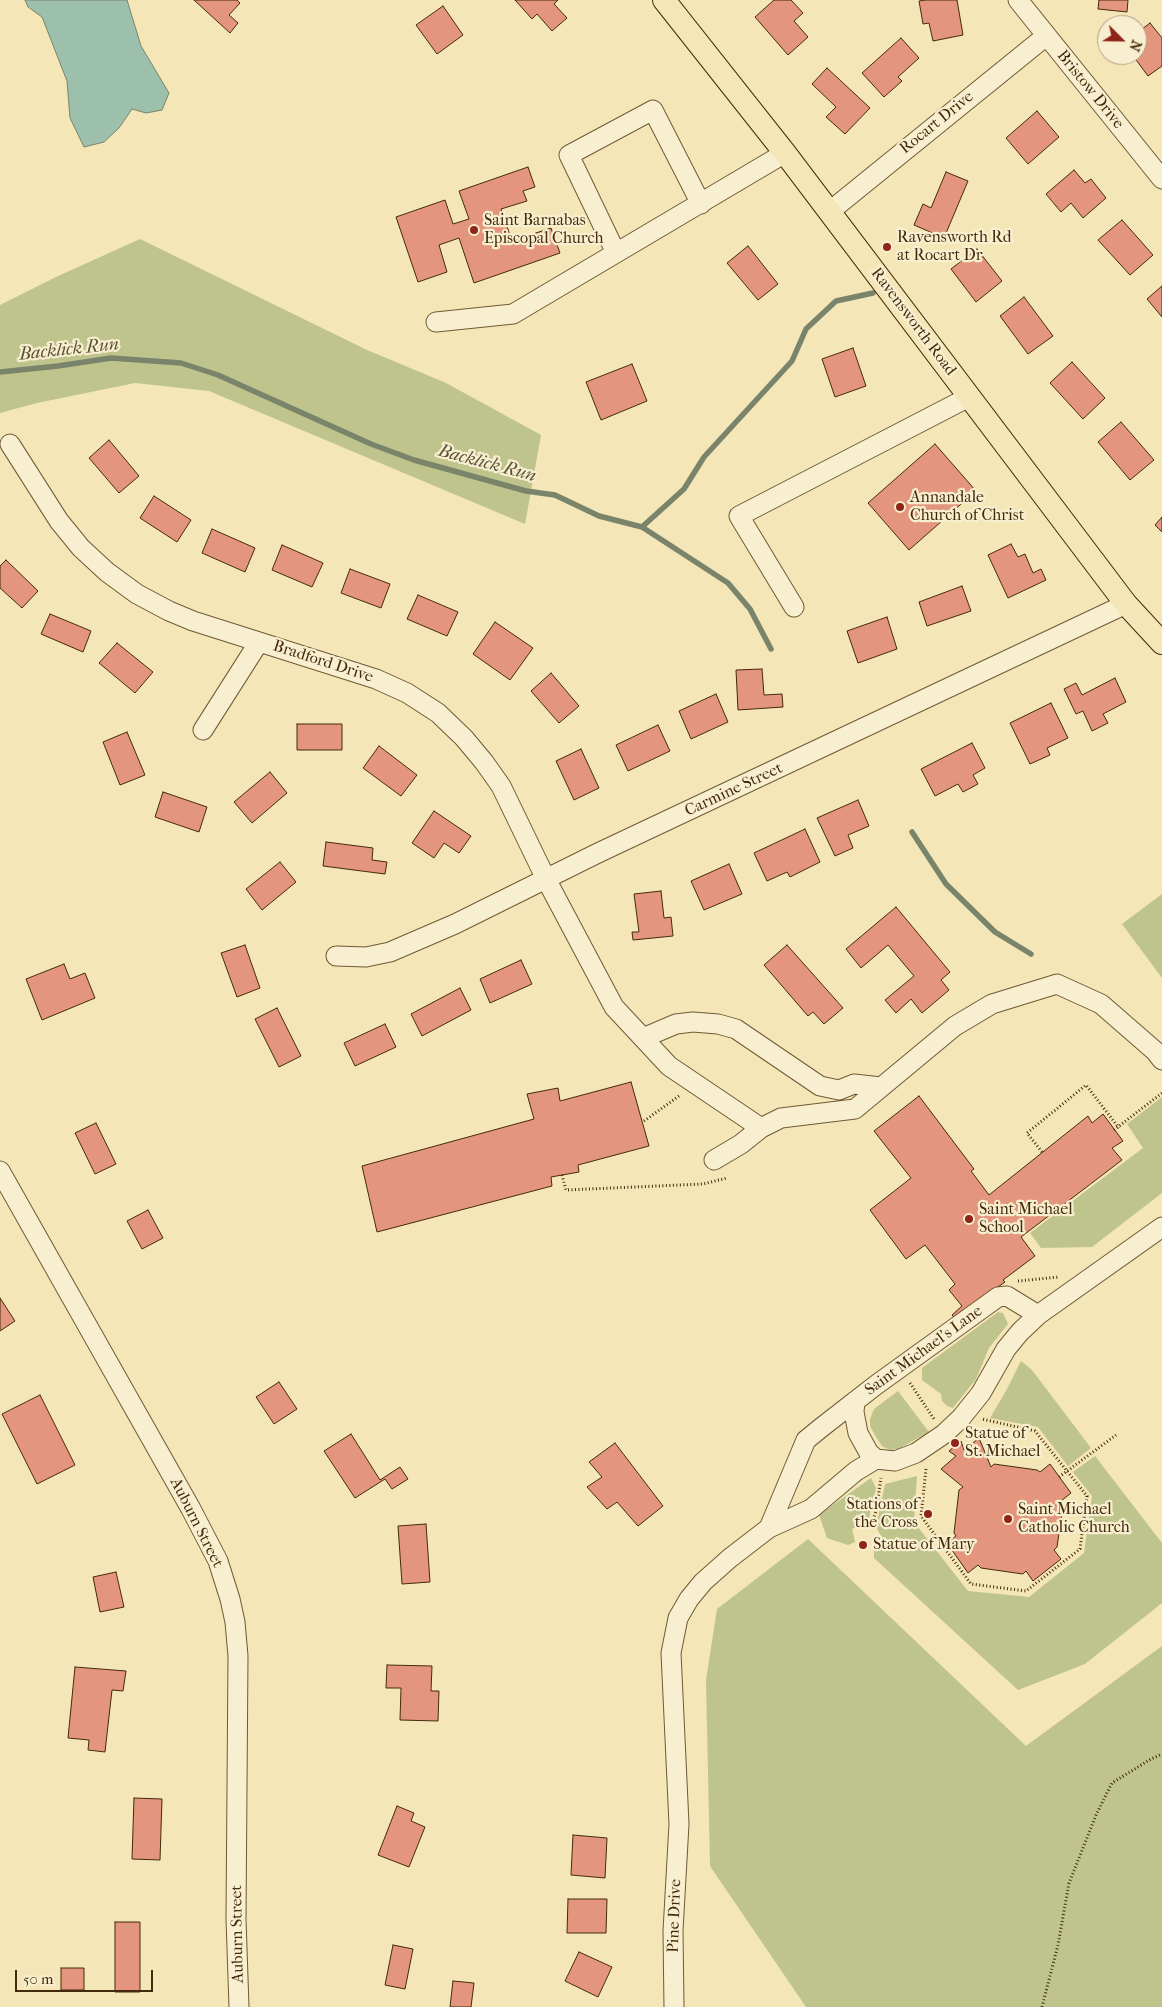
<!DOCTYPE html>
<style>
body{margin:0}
#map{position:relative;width:1162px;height:2007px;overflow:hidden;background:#f4e6b6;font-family:"IM FELL French Canon",serif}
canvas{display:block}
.north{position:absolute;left:1097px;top:15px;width:50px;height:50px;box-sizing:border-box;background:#f8efd0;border:1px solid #b0a082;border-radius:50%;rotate:113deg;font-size:14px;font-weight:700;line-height:20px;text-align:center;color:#442a0c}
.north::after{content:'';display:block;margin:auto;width:18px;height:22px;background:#8f2418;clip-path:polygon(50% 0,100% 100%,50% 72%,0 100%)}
.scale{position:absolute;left:15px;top:1970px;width:138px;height:22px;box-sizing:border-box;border:2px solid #442a0c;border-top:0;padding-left:6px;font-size:15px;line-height:18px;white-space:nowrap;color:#442a0c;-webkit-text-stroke:4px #f8efd0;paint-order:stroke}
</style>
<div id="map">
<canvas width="1162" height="2007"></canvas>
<div class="north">N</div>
<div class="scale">50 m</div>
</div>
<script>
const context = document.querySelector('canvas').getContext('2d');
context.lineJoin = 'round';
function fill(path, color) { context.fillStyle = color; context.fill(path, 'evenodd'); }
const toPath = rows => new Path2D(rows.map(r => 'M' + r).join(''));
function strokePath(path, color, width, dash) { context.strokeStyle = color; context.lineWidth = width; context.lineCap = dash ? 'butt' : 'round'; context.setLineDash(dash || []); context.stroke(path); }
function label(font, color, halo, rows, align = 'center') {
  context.font = font + ' "IM FELL French Canon",serif'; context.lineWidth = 4.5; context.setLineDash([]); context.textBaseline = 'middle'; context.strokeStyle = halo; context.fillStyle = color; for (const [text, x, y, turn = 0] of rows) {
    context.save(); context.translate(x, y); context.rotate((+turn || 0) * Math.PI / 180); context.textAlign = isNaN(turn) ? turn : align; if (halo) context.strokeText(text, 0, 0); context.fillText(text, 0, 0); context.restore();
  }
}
fill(toPath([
 [140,239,367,350,446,383,541,435,525,524,209,391,135,383,37,403,0,413,0,305,56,277],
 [1162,894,1162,978,1122,924],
 [1162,1097,1162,1193,1092,1247,1041,1248,1030,1233,1143,1148,1127,1124],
 [998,1312,1003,1313,1008,1324,989,1348,976,1379,953,1408,947,1406,942,1401,941,1394,922,1380,922,1368],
 [1021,1361,1032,1370,1091,1448,1068,1466,1038,1427,990,1418,1007,1389],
 [898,1391,929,1432,898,1449,890,1450,882,1446,876,1437,870,1426,870,1419,874,1409],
 [1095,1456,1162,1543,1162,1603,1085,1664,1018,1690,874,1558,874,1546,884,1541,876,1527,885,1484,917,1476,914,1522,968,1591,1029,1597,1084,1553,1092,1496,1073,1472],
 [871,1478,876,1488,868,1522,852,1529,855,1542,848,1545,827,1538,819,1515],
 [808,1539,1026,1746,1162,1646,1162,2007,806,2007,710,1866,706,1680,717,1609]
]), '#bec48c');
const water = toPath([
 [25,0,127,0,141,46,169,93,162,110,146,113,132,109,119,128,104,142,84,147,70,118,67,81,42,17,28,7,25,0]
]);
fill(water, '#9cc0ab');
strokePath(water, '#79846b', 1);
strokePath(toPath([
 [0,372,58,366,111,358,181,363,218,375,371,444,414,460,526,491,555,495,599,516,642,527,684,489,704,457,792,361,806,329,836,301,873,293],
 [642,527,728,583,750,609,771,649],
 [912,832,946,884,995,932,1031,954]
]), '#79846b', 5.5);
const building = toPath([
 [194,0,237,0,240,3,229,15,238,23,230,33,194,0],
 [515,0,558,0,554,4,567,18,552,31,537,14,532,19,515,0],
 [774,0,791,0,803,13,794,21,808,37,788,55,755,17,774,0],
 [925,0,957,0,963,35,933,41,929,23,923,24,919,1,925,0],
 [1099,0,1128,0,1127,12,1098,9,1099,0],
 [443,6,463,35,437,54,416,25,443,6],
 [1150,23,1162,38,1162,66,1148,76,1134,57,1143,50,1137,43,1137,33,1150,23],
 [901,38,919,58,898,77,902,81,884,97,862,73,901,38],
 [827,68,870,108,845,134,826,117,836,107,812,84,827,68],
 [1037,111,1059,137,1028,164,1006,138,1037,111],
 [528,167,535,187,523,191,527,201,501,209,512,241,551,228,560,253,474,283,459,238,439,245,447,272,418,282,396,217,445,200,453,224,469,219,459,191,528,167],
 [1074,170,1085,183,1091,179,1106,198,1083,218,1071,203,1061,212,1046,194,1074,170],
 [946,172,968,181,944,238,914,225,923,204,931,208,946,172],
 [1122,220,1153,255,1130,275,1098,240,1122,220],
 [748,246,778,284,758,300,727,263,748,246],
 [977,249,1002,281,976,302,951,269,977,249],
 [1162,286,1162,317,1147,299,1162,286],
 [1024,297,1053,336,1028,354,1000,316,1024,297],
 [853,348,866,386,835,397,822,359,853,348],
 [1072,362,1105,398,1083,419,1050,383,1072,362],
 [632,364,647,401,601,420,586,382,632,364],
 [1121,422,1154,460,1130,480,1098,442,1121,422],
 [109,440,139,476,119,493,89,458,109,440],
 [935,444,976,491,909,550,868,503,935,444],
 [154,496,191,520,177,542,140,518,154,496],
 [1162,517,1162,532,1155,525,1162,517],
 [212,529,255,548,245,572,202,553,212,529],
 [1011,544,1018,557,1025,554,1033,573,1041,569,1046,580,1008,598,988,555,1011,544],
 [282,545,323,563,312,587,272,570,282,545],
 [6,560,38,591,22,608,0,588,0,566,6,560],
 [350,569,390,584,381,608,341,593,350,569],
 [962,586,971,611,927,626,919,602,962,586],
 [418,595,458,612,447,636,407,619,418,595],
 [50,614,91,631,83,652,41,634,50,614],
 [887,617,897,649,858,663,847,631,887,617],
 [495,622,533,648,510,680,473,654,495,622],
 [117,643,153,672,135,693,99,663,117,643],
 [762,669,764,695,782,694,783,707,738,710,736,670,762,669],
 [551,673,579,706,559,723,531,691,551,673],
 [1115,678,1126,702,1103,714,1108,723,1092,731,1083,711,1076,714,1064,689,1076,683,1082,695,1115,678],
 [716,694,728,722,691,739,679,711,716,694],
 [1051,703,1068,738,1047,748,1050,755,1030,764,1010,723,1051,703],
 [297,724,342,724,342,750,297,750,297,724],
 [658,725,670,751,628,771,616,745,658,725],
 [127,732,145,775,120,785,103,742,127,732],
 [972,743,985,768,973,775,978,784,963,792,958,784,935,796,921,769,972,743],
 [379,746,417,775,401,796,363,768,379,746],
 [581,749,599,788,574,800,556,761,581,749],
 [270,772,287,793,252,823,234,802,270,772],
 [163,792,207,807,199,832,155,817,163,792],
 [858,800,869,826,848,835,853,848,835,856,817,818,858,800],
 [434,811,471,836,459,853,444,843,434,858,412,843,434,811],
 [805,829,820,862,790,877,787,872,767,881,754,853,805,829],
 [326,842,373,848,372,860,387,862,385,874,323,866,326,842],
 [280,862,296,882,262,910,246,889,280,862],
 [729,864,742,894,704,910,691,881,729,864],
 [661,891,664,918,671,917,673,936,633,940,632,932,639,932,634,894,661,891],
 [896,907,950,972,941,980,949,990,922,1013,911,999,896,1013,885,1000,914,976,888,945,861,968,846,949,896,907],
 [245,945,260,988,237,997,221,953,245,945],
 [787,945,843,1008,824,1024,813,1012,808,1016,764,965,787,945],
 [521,960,532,984,490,1003,480,979,521,960],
 [64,964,70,979,85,973,95,998,42,1020,26,979,64,964],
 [460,988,471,1010,422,1036,411,1014,460,988],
 [277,1008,301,1056,279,1067,255,1019,277,1008],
 [385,1024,396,1047,355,1066,344,1043,385,1024],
 [631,1082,649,1146,578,1165,579,1172,551,1177,552,1186,377,1232,362,1166,534,1119,527,1094,558,1088,560,1101,631,1082],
 [919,1096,974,1169,971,1171,989,1195,1088,1116,1092,1123,1103,1114,1123,1141,1112,1148,1122,1160,1021,1237,1035,1256,1003,1280,1005,1282,972,1305,956,1320,952,1315,962,1306,949,1290,955,1284,925,1245,906,1259,870,1210,911,1178,874,1131,919,1096],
 [96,1123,116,1164,95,1174,75,1133,96,1123],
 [148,1210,163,1238,142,1249,127,1221,148,1210],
 [0,1298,15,1321,0,1331,0,1298],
 [279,1382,297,1409,274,1424,256,1397,279,1382],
 [40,1395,75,1465,37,1484,2,1414,40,1395],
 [351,1434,380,1480,400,1467,408,1479,392,1489,385,1479,355,1498,324,1451,351,1434],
 [979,1438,991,1467,994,1464,1037,1470,1040,1472,1050,1464,1071,1493,1061,1501,1063,1506,1057,1547,1054,1550,1061,1559,1033,1581,1026,1571,1023,1574,981,1568,978,1565,968,1573,947,1543,956,1536,954,1533,959,1490,963,1487,941,1469,956,1456,949,1451,961,1441,964,1450,979,1438],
 [615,1443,663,1506,638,1526,617,1502,607,1509,587,1487,602,1477,589,1462,615,1443],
 [426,1524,430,1582,402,1584,398,1526,426,1524],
 [116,1572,124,1607,100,1612,93,1577,116,1572],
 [387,1665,432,1666,431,1691,439,1691,438,1721,400,1720,401,1688,386,1688,387,1665],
 [75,1667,126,1671,123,1691,112,1690,105,1752,88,1750,89,1740,68,1738,75,1667],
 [134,1798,162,1799,160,1860,132,1859,134,1798],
 [397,1806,414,1813,411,1821,425,1827,409,1867,378,1855,397,1806],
 [573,1835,607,1838,605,1878,571,1875,573,1835],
 [568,1899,607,1899,606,1933,567,1933,568,1899],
 [115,1922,140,1922,140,1992,115,1992,115,1922],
 [393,1945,413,1949,405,1989,385,1985,393,1945],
 [579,1952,612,1967,598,1997,565,1981,579,1952],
 [61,1968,84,1968,84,1990,61,1990,61,1968],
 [453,1981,474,1983,471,2007,450,2007,453,1981]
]);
fill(building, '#e3957d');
strokePath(building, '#442a0c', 1);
const minor = toPath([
 [1018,0,1162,179],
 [829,212,1046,36],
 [616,253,569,155,653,110,701,204],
 [436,322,513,314,785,153],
 [10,444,59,521,81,548,107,572,137,594,169,611,193,621,376,679,407,693,438,713,464,738,484,762,501,786,546,879,614,1007,669,1066,761,1128,781,1118,855,1109,955,1026,992,1004,1057,984,1101,1004,1155,1051,1162,1060],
 [794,607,739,516,969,397],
 [203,730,259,642],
 [336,956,366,957,390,952,455,924,598,853,1126,604],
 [643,1038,676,1024,693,1022,718,1024,736,1029,820,1086,839,1090,854,1084,881,1087],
 [714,1160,741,1144,761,1128],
 [0,1171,191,1509,218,1561,230,1599,235,1622,238,1656,236,1919,239,2007],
 [855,1401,854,1412,858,1433,869,1453,876,1459,895,1461,916,1453,944,1434,961,1418,981,1393,1006,1349,1020,1332,1038,1315,1162,1227],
 [769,1528,806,1440,822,1427,876,1385,998,1297,1007,1296,1038,1315],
 [674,2007,673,1931,679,1824,671,1653,678,1618,689,1599,703,1582,730,1558,769,1528,811,1509,856,1471,876,1459]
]);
const major = toPath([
 [664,0,785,153,1126,604,1162,643]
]);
strokePath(minor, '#705936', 21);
strokePath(major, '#442a0c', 24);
strokePath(toPath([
 [644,1121,679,1096,678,1094],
 [1114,1130,1162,1093],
 [1042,1152,1027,1133,1086,1085,1119,1128],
 [562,1175,566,1190,703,1184,727,1178],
 [1018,1281,1059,1277],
 [910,1383,934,1419],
 [926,1469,921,1516,971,1584,1026,1591,1080,1549,1087,1496,1035,1431,982,1419],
 [1059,1477,1116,1435],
 [872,1523,876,1511,881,1478],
 [1042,2007,1058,1945,1069,1883,1096,1815,1112,1783,1151,1759,1162,1754]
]), '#442a0c', 3, [1, 2.5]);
strokePath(minor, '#f8efd0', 19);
strokePath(major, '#f4e6b6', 22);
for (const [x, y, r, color] of [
 [474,230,5,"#8f2418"],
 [887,247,5,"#8f2418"],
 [900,507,5,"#8f2418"],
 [969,1219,5,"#8f2418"],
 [955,1443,5,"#8f2418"],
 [928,1514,5,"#8f2418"],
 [1008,1519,5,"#8f2418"],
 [863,1545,5,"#8f2418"]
]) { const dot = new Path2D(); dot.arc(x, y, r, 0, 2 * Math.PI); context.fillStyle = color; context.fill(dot); strokePath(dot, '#f8efd0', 2); }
label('16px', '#442a0c', '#f8efd0', [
 ["Bristow Drive",1090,90,51],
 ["Rocart Drive",937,123,-39],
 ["Ravensworth Road",913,322,53],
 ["Bradford Drive",323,662,18],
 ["Carmine Street",734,790,-25],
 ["Saint Michael's Lane",924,1351,-36],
 ["Auburn Street",196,1523,63],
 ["Pine Drive",675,1916,-88],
 ["Auburn Street",238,1934,-91]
]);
label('16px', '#442a0c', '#f8efd0', [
 ["Saint Barnabas",484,221],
 ["Episcopal Church",484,239],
 ["Ravensworth Rd",897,238],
 ["at Rocart Dr",897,256],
 ["Annandale",910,498],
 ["Church of Christ",910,516],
 ["Saint Michael",979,1210],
 ["School",979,1228],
 ["Statue of",965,1434],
 ["St. Michael",965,1452],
 ["Stations of",918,1505,"right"],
 ["the Cross",918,1523,"right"],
 ["Saint Michael",1018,1510],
 ["Catholic Church",1018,1528],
 ["Statue of Mary",873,1545]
], 'left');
label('italic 18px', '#5a5034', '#f8efd0', [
 ["Backlick Run",69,350,-6],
 ["Backlick Run",487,464,15]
]);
</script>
